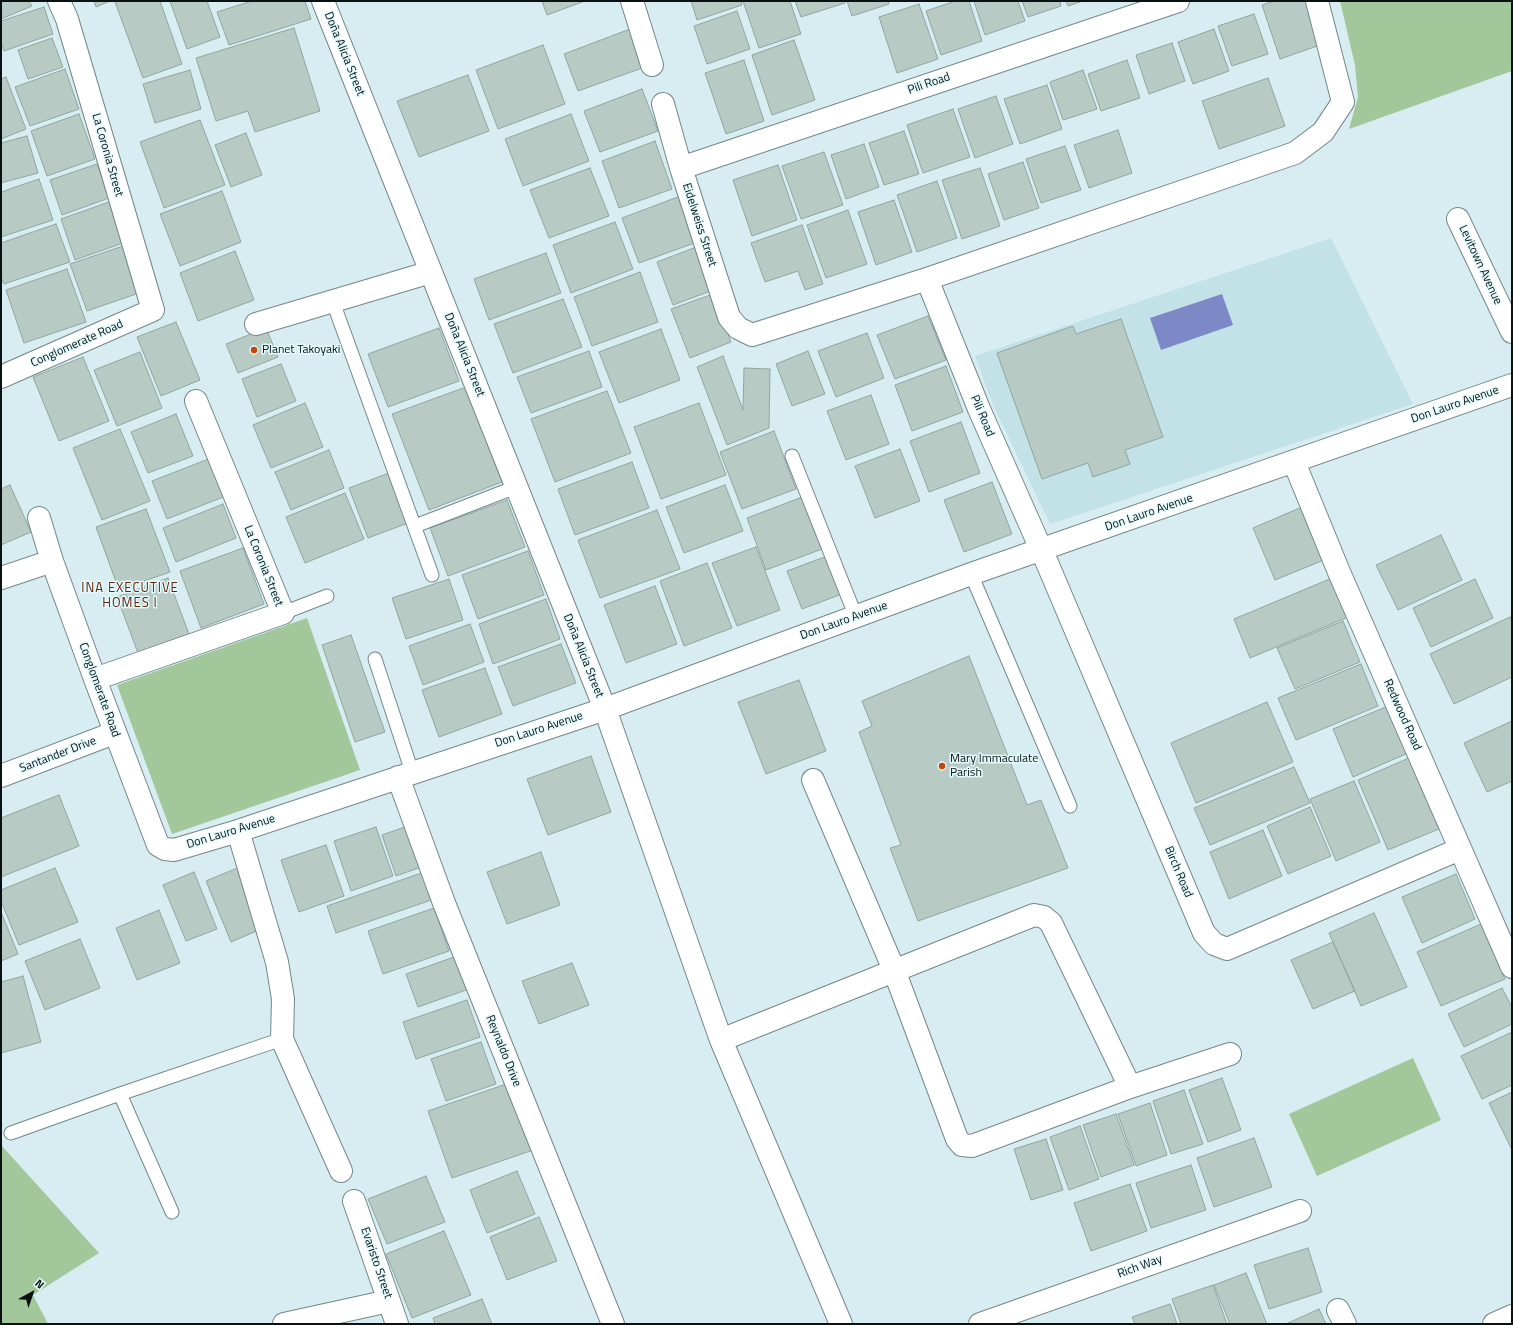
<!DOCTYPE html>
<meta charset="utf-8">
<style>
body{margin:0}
#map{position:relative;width:1513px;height:1325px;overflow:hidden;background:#d7edf1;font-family:"Titillium Web",sans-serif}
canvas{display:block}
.frame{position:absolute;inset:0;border:2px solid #0a1112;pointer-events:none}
.north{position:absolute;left:12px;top:1273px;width:40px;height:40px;-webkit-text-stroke:3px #e4fbfe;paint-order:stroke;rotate:40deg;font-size:11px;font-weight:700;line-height:16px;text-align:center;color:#0a1112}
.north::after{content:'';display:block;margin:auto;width:14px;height:18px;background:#0a1112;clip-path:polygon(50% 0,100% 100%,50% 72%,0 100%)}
</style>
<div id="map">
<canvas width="1513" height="1325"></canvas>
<div class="frame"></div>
<div class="north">N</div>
</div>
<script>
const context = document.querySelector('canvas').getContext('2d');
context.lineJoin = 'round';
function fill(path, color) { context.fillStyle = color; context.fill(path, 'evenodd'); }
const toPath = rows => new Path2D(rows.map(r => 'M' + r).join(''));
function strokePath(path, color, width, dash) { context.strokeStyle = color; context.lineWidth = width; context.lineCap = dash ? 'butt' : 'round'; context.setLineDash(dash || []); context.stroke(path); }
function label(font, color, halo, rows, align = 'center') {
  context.font = font + ' "Titillium Web",sans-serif'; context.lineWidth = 3; context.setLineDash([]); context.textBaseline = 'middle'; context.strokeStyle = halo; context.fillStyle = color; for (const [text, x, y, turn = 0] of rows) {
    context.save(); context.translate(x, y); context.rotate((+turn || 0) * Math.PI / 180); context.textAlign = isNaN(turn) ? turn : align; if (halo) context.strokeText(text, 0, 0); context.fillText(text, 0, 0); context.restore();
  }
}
fill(toPath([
 [1331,238,1413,404,1050,524,993,405,975,356]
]), '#c2e2e7');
fill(toPath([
 [1340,1,1512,1,1512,71,1349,129,1358,97,1355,65],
 [307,618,360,770,172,834,117,685],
 [1413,1058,1441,1120,1317,1176,1289,1114],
 [1,1145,99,1253,33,1295,48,1324,1,1324]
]), '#a2c79a');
fill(toPath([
 [1222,294,1233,325,1161,350,1150,318]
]), '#7d88c6');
const building = toPath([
 [1,1,29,1,32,6,1,19,1,1],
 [94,1,110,1,96,7,94,1],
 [118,1,160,1,182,64,143,78,115,2,118,1],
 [170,1,207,1,220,37,187,49,170,1],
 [252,1,305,1,311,19,229,45,217,12,252,1],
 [542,1,585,1,547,15,542,1],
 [691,1,741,1,742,5,697,20,691,1],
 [743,1,790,1,801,34,759,48,743,1],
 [795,1,845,1,845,3,801,17,795,1],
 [847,1,888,1,889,4,852,16,847,1],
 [955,1,969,1,982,41,941,55,926,11,955,1],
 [974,1,1018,1,1025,21,985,35,974,1],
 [1022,1,1060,1,1061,6,1028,17,1022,1],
 [1066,1,1083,1,1068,6,1066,1],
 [1274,1,1309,1,1323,44,1280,59,1262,5,1274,1],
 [919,4,938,59,897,73,879,17,919,4],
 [44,7,53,34,4,51,1,43,1,21,44,7],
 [737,11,750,49,707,64,694,26,737,11],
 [1254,14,1268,54,1232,66,1218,26,1254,14],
 [294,28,320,111,255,132,248,111,216,121,196,58,294,28],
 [630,29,645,67,578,91,564,54,630,29],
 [1214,29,1229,71,1193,84,1178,42,1214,29],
 [52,38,63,67,28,79,18,50,52,38],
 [794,40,815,100,772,115,752,55,794,40],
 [1172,43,1185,81,1149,94,1136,55,1172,43],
 [543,45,565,104,498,129,476,70,543,45],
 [744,60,764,121,726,134,705,73,744,60],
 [1127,60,1140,98,1101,111,1088,74,1127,60],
 [65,69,79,109,30,126,15,87,65,69],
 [190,70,201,109,155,123,143,84,190,70],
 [1083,70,1097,109,1063,120,1050,82,1083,70],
 [468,75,489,131,419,157,397,101,468,75],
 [6,77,26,129,1,139,1,79,6,77],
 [1268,78,1285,126,1219,149,1202,101,1268,78],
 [1047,85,1062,129,1020,144,1004,99,1047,85],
 [642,89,658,131,600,152,584,111,642,89],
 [996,96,1013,144,975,158,958,109,996,96],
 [953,109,970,157,923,173,907,125,953,109],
 [79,114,95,159,47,176,31,131,79,114],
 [571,114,589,161,523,186,505,139,571,114],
 [200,120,225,185,164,208,140,142,200,120],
 [1118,130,1132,173,1089,188,1074,145,1118,130],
 [904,131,919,174,884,185,869,143,904,131],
 [246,133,262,175,231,187,215,145,246,133],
 [27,136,38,173,1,183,1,143,27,136],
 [655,141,672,189,619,208,602,161,655,141],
 [864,144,879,187,846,199,831,155,864,144],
 [1065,146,1081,190,1041,203,1026,159,1065,146],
 [824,152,843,205,801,219,782,166,824,152],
 [1023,162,1039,208,1004,220,988,174,1023,162],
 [97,164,109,198,62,215,50,180,97,164],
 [778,165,797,220,752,236,733,180,778,165],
 [590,168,609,216,549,238,530,190,590,168],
 [980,168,1000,226,962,239,942,180,980,168],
 [39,179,53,220,1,237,1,192,39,179],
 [937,181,957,238,917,252,897,195,937,181],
 [222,191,241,242,180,266,160,214,222,191],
 [683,195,700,241,639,263,622,218,683,195],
 [894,200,912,252,876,265,858,212,894,200],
 [109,202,123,243,75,260,61,219,109,202],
 [848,210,867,264,826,278,807,225,848,210],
 [615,222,633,269,571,293,553,245,615,222],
 [56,224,70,262,4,284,1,277,1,243,56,224],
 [802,225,823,284,805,290,798,271,765,282,751,243,802,225],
 [123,246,139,293,87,311,70,264,123,246],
 [699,246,716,289,673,305,657,262,699,246],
 [235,251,254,300,198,321,180,273,235,251],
 [546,253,561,293,489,320,474,279,546,253],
 [67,269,86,322,24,343,6,290,67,269],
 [640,272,658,322,592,346,574,297,640,272],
 [713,294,731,342,690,358,671,309,713,294],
 [563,299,582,347,513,373,494,324,563,299],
 [928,316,946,360,895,379,877,335,928,316],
 [1121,319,1163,437,1125,450,1130,464,1093,477,1088,463,1042,479,997,353,1073,326,1076,334,1121,319],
 [176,322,200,380,161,396,137,337,176,322],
 [266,328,278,357,238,373,226,344,266,328],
 [439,328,459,381,388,407,368,354,439,328],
 [661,329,680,380,619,403,599,352,661,329],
 [867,333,884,378,836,397,818,351,867,333],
 [589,351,602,387,531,413,517,377,589,351],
 [808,351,825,394,792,406,776,364,808,351],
 [140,352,162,408,117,426,94,370,140,352],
 [723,356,743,410,744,368,770,369,769,428,727,445,697,367,723,356],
 [83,357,109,421,59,441,33,377,83,357],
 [281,364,296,401,257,417,242,379,281,364],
 [946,366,963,412,912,431,895,385,946,366],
 [466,387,502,482,429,510,392,414,466,387],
 [607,391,631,453,555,482,531,419,607,391],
 [871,395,889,444,846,460,827,411,871,395],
 [305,403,323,447,271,468,253,425,305,403],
 [699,403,726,475,661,499,634,427,699,403],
 [176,414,193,456,148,473,131,432,176,414],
 [961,422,980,473,929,492,910,441,961,422],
 [120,429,150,501,102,520,73,448,120,429],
 [774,431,796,489,742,509,720,452,774,431],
 [900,449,920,501,875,518,855,466,900,449],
 [329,450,344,488,291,510,275,472,329,450],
 [211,458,226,496,167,519,152,481,211,458],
 [632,462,649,508,575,535,558,489,632,462],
 [389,473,408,523,368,538,349,488,389,473],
 [992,482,1012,534,964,552,944,500,992,482],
 [10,485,31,532,1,545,1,489,10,485],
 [725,485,743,531,684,553,666,507,725,485],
 [345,493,364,539,305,563,286,517,345,493],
 [805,496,825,548,766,570,747,518,805,496],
 [507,500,525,547,448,576,430,528,507,500],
 [223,504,236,538,176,562,163,528,223,504],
 [1302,507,1324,560,1275,580,1253,528,1302,507],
 [146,509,170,572,119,590,96,527,146,509],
 [657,510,680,569,600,598,578,540,657,510],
 [1441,535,1462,580,1398,610,1376,565,1441,535],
 [756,547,780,610,737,626,712,563,756,547],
 [243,548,264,604,201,628,180,571,243,548],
 [528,551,544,595,478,619,462,575,528,551],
 [827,556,842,594,802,609,787,571,827,556],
 [707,563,732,628,684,646,660,581,707,563],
 [168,578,189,634,138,653,117,597,168,578],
 [1332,578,1348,617,1250,658,1234,619,1332,578],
 [449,579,463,620,406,639,392,598,449,579],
 [1475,579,1493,618,1431,647,1413,608,1475,579],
 [655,586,677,644,626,663,604,605,655,586],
 [546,599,560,639,493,664,479,624,546,599],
 [1510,617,1512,622,1512,677,1454,704,1430,654,1510,617],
 [1343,621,1360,662,1295,689,1277,648,1343,621],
 [470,624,484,662,423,685,409,646,470,624],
 [351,635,385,732,355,742,322,645,351,635],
 [561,644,576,683,513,706,498,667,561,644],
 [969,656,1027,805,1041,800,1068,868,918,921,890,848,901,845,859,732,872,726,862,701,969,656],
 [1361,664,1378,706,1296,740,1278,698,1361,664],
 [485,668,502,714,439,737,422,690,485,668],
 [799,680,826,751,766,774,738,702,799,680],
 [1267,702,1293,762,1196,803,1171,743,1267,702],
 [1388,706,1408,753,1353,777,1333,729,1388,706],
 [1512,721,1512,781,1487,792,1464,743,1512,721],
 [591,756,611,812,548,835,527,779,591,756],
 [1409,758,1439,829,1388,850,1358,780,1409,758],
 [1294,767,1310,803,1210,845,1194,808,1294,767],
 [1354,781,1380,842,1336,861,1310,799,1354,781],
 [59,795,79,846,1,877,1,818,59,795],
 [1310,807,1331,856,1288,874,1267,826,1310,807],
 [413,824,427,865,396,876,382,835,413,824],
 [376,827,393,876,351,891,334,841,376,827],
 [1263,830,1282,876,1229,899,1210,852,1263,830],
 [326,845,344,896,299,912,281,860,326,845],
 [541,852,560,905,507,924,487,872,541,852],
 [242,866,266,927,231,942,206,881,242,866],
 [55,868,78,922,19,945,1,901,1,890,55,868],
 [430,870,440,897,336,933,327,906,430,870],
 [194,872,217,929,186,941,163,885,194,872],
 [1456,874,1475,919,1422,943,1402,897,1456,874],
 [434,908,449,951,383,974,368,931,434,908],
 [159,910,180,963,137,980,116,928,159,910],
 [1,912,18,954,1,961,1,912],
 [1374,913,1407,987,1361,1006,1329,933,1374,913],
 [1481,924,1505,979,1441,1006,1417,952,1481,924],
 [80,939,100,988,45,1010,25,961,80,939],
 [1333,942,1355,991,1313,1009,1291,960,1333,942],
 [457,956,469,989,418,1007,406,974,457,956],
 [572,963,589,1005,539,1024,522,981,572,963],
 [23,976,41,1042,1,1053,1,982,23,976],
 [1502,988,1512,1007,1512,1024,1464,1047,1448,1014,1502,988],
 [467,1000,480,1037,416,1059,403,1022,467,1000],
 [1512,1032,1512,1085,1482,1099,1461,1056,1512,1032],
 [481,1042,496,1084,446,1101,431,1059,481,1042],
 [1222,1078,1241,1130,1208,1142,1189,1090,1222,1078],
 [512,1082,536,1149,452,1178,428,1111,512,1082],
 [1184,1090,1203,1144,1171,1154,1153,1101,1184,1090],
 [1512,1092,1512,1147,1511,1148,1489,1103,1512,1092],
 [1150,1103,1167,1155,1136,1166,1118,1114,1150,1103],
 [1116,1114,1134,1165,1101,1177,1083,1125,1116,1114],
 [1080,1126,1099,1179,1069,1190,1050,1137,1080,1126],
 [1254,1138,1272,1187,1214,1207,1197,1158,1254,1138],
 [1046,1139,1063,1190,1031,1200,1014,1149,1046,1139],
 [1191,1165,1206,1210,1151,1228,1136,1183,1191,1165],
 [517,1171,535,1214,487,1233,470,1190,517,1171],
 [426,1176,445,1222,387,1244,368,1199,426,1176],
 [1130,1184,1147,1231,1091,1251,1074,1203,1130,1184],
 [539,1217,557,1261,507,1280,490,1237,539,1217],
 [444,1231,471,1295,412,1318,386,1254,444,1231],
 [1308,1248,1322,1292,1269,1309,1254,1265,1308,1248],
 [1246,1273,1267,1324,1230,1324,1214,1285,1246,1273],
 [1213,1285,1227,1324,1181,1324,1172,1299,1213,1285],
 [482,1299,492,1324,435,1324,433,1318,482,1299],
 [1170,1304,1177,1324,1135,1324,1132,1317,1170,1304],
 [1319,1309,1326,1324,1286,1324,1319,1309]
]);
fill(building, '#b7cbc4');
strokePath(building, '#91a59f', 1);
const lane = toPath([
 [333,302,432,575],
 [792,456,856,617],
 [415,526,516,487],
 [971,574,1070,806],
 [283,613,327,596],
 [375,659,412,772],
 [120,1094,172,1212],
 [11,1133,120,1094,282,1039]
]);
const street = toPath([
 [323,1,605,709,721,1040,841,1324],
 [632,1,652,65],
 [663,104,681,168,729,317,738,328,752,335,927,279,1295,153,1323,132,1343,102,1317,1],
 [681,168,1178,1],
 [1458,219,1512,332],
 [927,279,979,409,1048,565,1204,933,1214,944,1227,949,1460,849],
 [256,324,431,272],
 [1,377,153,310,67,19,59,1],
 [1294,462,1339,572,1512,967],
 [39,518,52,561,95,679,158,845,165,849,174,850,238,831,605,709,971,574,1512,385],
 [1,578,52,561],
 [95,679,283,613,196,401],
 [1,776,114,733],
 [398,777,444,903,613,1324],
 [813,780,894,970,957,1139,962,1145,972,1146,1130,1087,1230,1054],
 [238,831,277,962,283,999,282,1039,341,1171],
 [721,1040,1034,915,1044,917,1051,923,1130,1087],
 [354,1201,397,1324],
 [1338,1310,1345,1324],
 [284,1324,389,1301],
 [980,1324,1300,1211],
 [1494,1324,1512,1316]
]);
strokePath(lane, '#73878a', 15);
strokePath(street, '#73878a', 24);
strokePath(lane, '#fff', 13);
strokePath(street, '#fff', 22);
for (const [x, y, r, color] of [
 [254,350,4,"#ca4408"],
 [942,766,4,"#ca4408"]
]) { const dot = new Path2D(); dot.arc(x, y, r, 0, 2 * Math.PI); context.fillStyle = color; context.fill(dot); strokePath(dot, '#e4fbfe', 1.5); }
label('12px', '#0a1112', '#e4fbfe', [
 ["Doña Alicia Street",344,54,68],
 ["Pili Road",929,84,-19],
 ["La Coronia Street",107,155,74],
 ["Eidelweiss Street",699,225,72],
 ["Levitown Avenue",1480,265,65],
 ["Conglomerate Road",77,344,-24],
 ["Doña Alicia Street",464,355,68],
 ["Don Lauro Avenue",1455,405,-19],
 ["Pili Road",982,416,67],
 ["Don Lauro Avenue",1149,513,-19],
 ["La Coronia Street",263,566,68],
 ["Don Lauro Avenue",844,621,-20],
 ["Doña Alicia Street",583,656,68],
 ["Conglomerate Road",99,690,70],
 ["Redwood Road",1402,715,66],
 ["Don Lauro Avenue",539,730,-18],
 ["Santander Drive",58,755,-21],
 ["Don Lauro Avenue",231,832,-17],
 ["Birch Road",1178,872,67],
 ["Reynaldo Drive",503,1051,68],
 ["Evaristo Street",376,1263,71],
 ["Rich Way",1140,1267,-20]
]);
label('12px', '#0a1112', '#e4fbfe', [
 ["Planet Takoyaki",262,350],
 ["Mary Immaculate",950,759],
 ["Parish",950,773]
], 'left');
context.letterSpacing = '1px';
label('13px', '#63220a', '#e4fbfe', [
 ["INA EXECUTIVE",130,589],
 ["HOMES I",130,604]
]);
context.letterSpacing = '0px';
</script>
